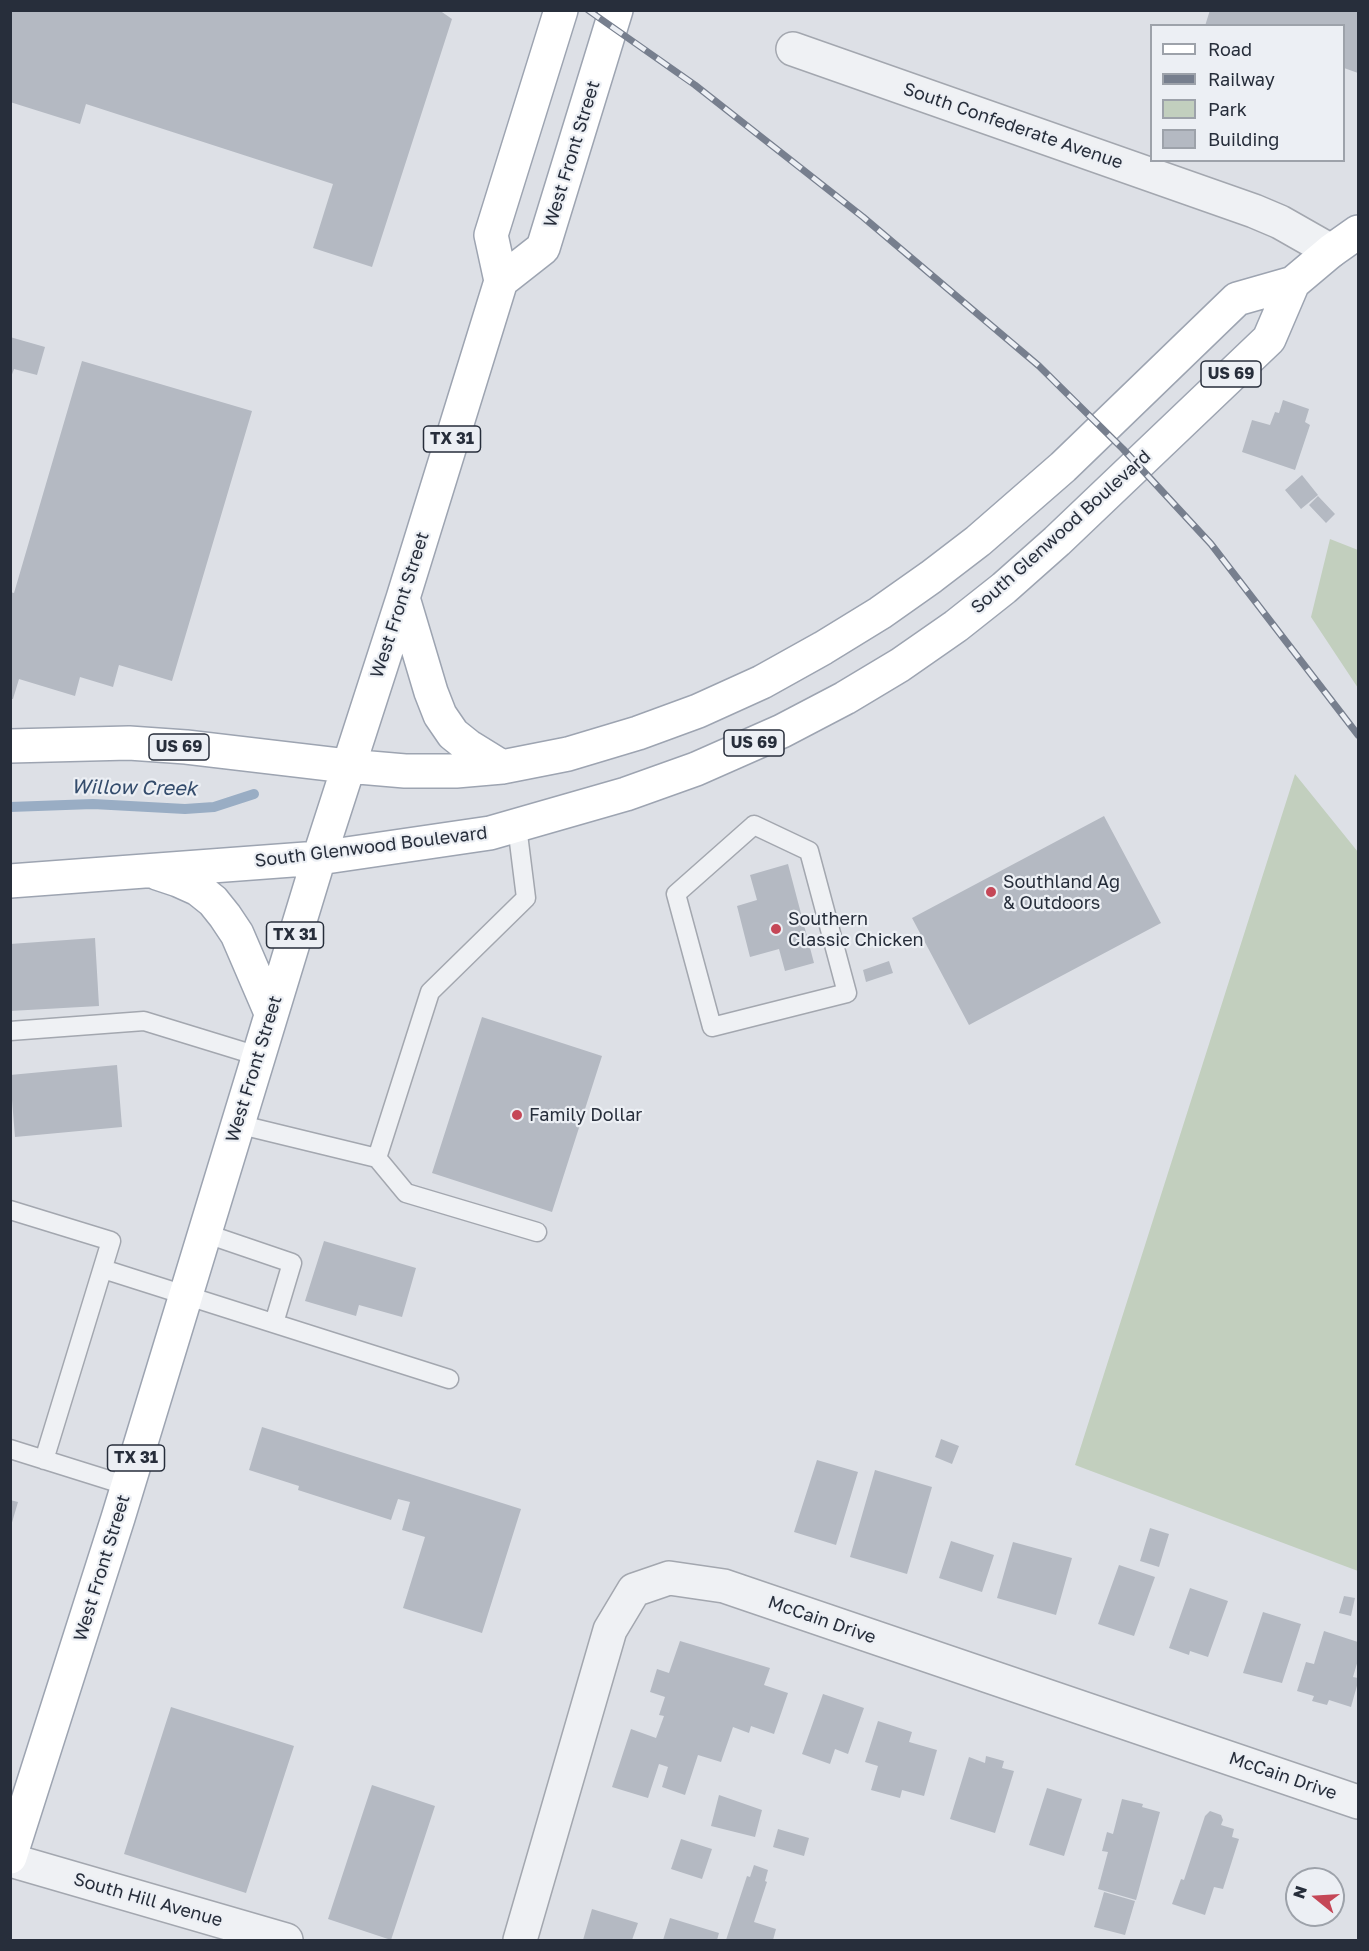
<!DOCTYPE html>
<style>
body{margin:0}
#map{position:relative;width:1369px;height:1951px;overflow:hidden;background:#dde0e6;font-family:"Golos Text",sans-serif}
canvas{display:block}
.frame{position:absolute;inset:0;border:12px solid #272e3b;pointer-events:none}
.legend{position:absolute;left:1150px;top:24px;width:195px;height:138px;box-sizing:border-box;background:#eceff4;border:2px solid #9da2aa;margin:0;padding:8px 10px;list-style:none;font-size:18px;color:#272e3b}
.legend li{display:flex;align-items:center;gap:12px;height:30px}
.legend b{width:30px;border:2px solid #9da2aa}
.north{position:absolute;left:1285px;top:1867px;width:60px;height:60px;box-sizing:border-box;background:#eceff4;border:2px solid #9da2aa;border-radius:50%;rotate:288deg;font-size:16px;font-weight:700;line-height:24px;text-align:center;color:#272e3b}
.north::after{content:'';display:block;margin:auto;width:21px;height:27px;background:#c54757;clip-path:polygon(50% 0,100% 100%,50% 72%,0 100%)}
</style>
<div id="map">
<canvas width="1369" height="1951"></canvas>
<div class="frame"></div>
<ul class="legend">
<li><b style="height:8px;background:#fff"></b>Road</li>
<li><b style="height:8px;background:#777f8e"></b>Railway</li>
<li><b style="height:16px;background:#c2cfbe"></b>Park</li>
<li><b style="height:16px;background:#b4b9c2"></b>Building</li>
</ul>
<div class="north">N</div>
</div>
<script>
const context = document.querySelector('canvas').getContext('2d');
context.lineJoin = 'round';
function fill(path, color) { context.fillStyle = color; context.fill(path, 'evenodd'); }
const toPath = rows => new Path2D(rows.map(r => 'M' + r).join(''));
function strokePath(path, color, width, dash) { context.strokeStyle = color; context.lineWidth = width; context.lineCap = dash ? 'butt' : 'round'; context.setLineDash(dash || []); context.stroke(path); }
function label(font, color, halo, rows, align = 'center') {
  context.font = font + ' "Golos Text",sans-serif'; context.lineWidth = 4.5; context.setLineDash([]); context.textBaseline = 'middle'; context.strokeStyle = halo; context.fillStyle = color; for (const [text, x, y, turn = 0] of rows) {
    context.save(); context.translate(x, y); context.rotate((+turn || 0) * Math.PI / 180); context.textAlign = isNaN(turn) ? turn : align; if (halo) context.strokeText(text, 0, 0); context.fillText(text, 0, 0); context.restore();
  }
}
fill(toPath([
 [1330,539,1358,550,1358,688,1311,617],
 [1295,774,1358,852,1358,1571,1075,1465]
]), '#c2cfbe');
strokePath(toPath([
 [10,807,93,804,185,809,214,807,254,794]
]), '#99adc4', 10);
fill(toPath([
 [10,10,439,10,452,19,372,267,313,248,333,184,86,104,80,124,10,102],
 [1210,10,1358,10,1358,73,1344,68,1344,26,1205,26],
 [10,337,45,347,37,375,14,369,10,380],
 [82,361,252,411,172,681,119,665,113,687,80,677,75,696,19,679,13,699,10,699,10,592,14,593],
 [1283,400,1309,409,1305,422,1310,425,1295,470,1242,452,1252,420,1270,425,1275,412,1279,413],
 [1302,475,1318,495,1301,509,1285,490],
 [1318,496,1335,514,1326,523,1309,505],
 [1104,816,1161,923,969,1025,912,918],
 [788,864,814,963,785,971,779,949,750,957,737,906,757,900,750,875],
 [95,938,99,1006,10,1011,10,944],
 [889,961,893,973,866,982,863,970],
 [482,1017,602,1056,552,1212,432,1173],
 [117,1065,122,1127,15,1137,10,1075],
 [324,1241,416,1268,402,1317,359,1305,356,1316,305,1301],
 [262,1427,521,1509,482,1633,403,1608,425,1537,402,1530,410,1502,398,1499,391,1520,298,1490,299,1486,249,1470],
 [941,1439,959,1446,952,1464,935,1457],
 [817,1460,858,1472,836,1545,794,1532],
 [875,1470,932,1487,907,1574,850,1557],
 [10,1500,18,1502,11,1526,10,1526],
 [1150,1528,1169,1534,1159,1567,1140,1561],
 [951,1541,994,1555,982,1592,939,1578],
 [1013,1542,1072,1558,1056,1615,997,1598],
 [1119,1565,1155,1577,1134,1636,1098,1624],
 [1190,1588,1228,1601,1208,1657,1190,1651,1189,1655,1169,1648],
 [1344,1596,1355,1598,1351,1616,1339,1613],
 [1263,1612,1301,1624,1282,1683,1243,1673],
 [1324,1631,1358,1642,1358,1660,1353,1677,1358,1678,1358,1682,1351,1707,1329,1700,1327,1705,1312,1701,1314,1696,1297,1691,1306,1662,1314,1664],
 [680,1641,770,1668,764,1685,788,1693,774,1734,751,1726,749,1733,733,1727,721,1762,698,1755,685,1795,662,1787,668,1767,659,1764,648,1798,612,1787,631,1729,656,1738,664,1716,659,1715,665,1697,650,1692,657,1669,669,1673],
 [823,1694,864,1708,848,1754,835,1749,830,1764,802,1754],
 [171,1707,294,1746,246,1893,124,1854],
 [878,1721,912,1732,909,1742,937,1750,924,1796,902,1790,900,1798,871,1790,878,1766,865,1762],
 [986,1756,1004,1761,1002,1768,1014,1771,995,1833,950,1819,969,1757,985,1763],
 [372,1785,435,1806,391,1940,328,1919],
 [1047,1788,1082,1799,1064,1856,1029,1845],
 [719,1795,762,1810,755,1837,711,1826],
 [1122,1799,1143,1804,1142,1807,1160,1812,1136,1900,1098,1889,1108,1852,1102,1851,1107,1832,1113,1834],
 [1210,1811,1221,1815,1223,1820,1221,1825,1234,1829,1232,1837,1239,1839,1223,1889,1214,1887,1205,1915,1172,1904,1181,1879,1184,1880,1205,1816],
 [778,1829,809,1838,804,1856,773,1847],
 [681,1839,712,1849,702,1879,671,1869],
 [754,1865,768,1870,765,1881,767,1882,754,1922,776,1929,773,1940,726,1940,747,1876,750,1877],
 [1104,1892,1135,1901,1125,1935,1094,1927],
 [592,1909,638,1923,632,1940,583,1940],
 [670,1918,719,1933,717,1940,663,1940]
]), '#b4b9c2');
const service = toPath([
 [754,825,809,851,847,993,712,1027,676,894,754,825],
 [10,1031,144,1021,258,1056],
 [237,1124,377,1158,430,992,526,898,517,826],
 [377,1158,406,1193,537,1232],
 [10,1210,111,1241,44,1460],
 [204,1233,292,1263,274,1323],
 [103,1269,449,1379],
 [10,1449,128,1486]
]);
const minor = toPath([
 [793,49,1254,211,1280,222,1331,251],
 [10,1860,286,1940],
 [520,1940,610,1630,634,1590,669,1578,724,1586,1358,1802]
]);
const primary = toPath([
 [501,281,543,248,616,10],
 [403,598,431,692,440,715,453,734,468,746,502,767],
 [10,746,129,743,186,747,347,766,405,771,456,771,502,767,568,754,638,733,698,711,762,682,823,648,880,613,931,577,978,541,1063,467,1237,299,1293,283,1331,251,1358,232],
 [157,873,178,880,198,889,213,901,225,916,237,934,271,1013],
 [10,881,319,858,490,833,626,794,696,769,782,731,845,698,900,665,956,626,1004,588,1057,541,1269,339,1293,283],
 [10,1857,118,1518,319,858,403,598,501,281,491,235,561,10]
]);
strokePath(service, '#a3a7af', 21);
strokePath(minor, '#a3a7af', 36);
strokePath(primary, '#9da4b1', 36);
strokePath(service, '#eff1f4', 18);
strokePath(minor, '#eff1f4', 33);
strokePath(primary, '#fff', 33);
const rail = toPath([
 [588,10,695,85,863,217,1039,366,1123,449,1211,544,1358,735]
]);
strokePath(rail, '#777f8e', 7);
strokePath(rail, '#eceff4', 4.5, [14]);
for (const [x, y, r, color] of [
 [991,892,6,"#c54757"],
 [776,929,6,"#c54757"],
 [517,1115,6,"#c54757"]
]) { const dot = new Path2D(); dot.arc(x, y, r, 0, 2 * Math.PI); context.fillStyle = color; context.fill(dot); strokePath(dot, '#eceff4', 2); }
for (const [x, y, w] of [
 [1231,374,60],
 [452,439,57],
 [754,743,60],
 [179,747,60],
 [295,935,57],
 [136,1458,57]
]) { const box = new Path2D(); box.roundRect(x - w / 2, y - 13, w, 26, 4.5); context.fillStyle = '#eceff4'; context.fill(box); strokePath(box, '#272e3b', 1.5); }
label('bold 16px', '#272e3b', null, [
 ["US 69",1231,374],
 ["TX 31",452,439],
 ["US 69",754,743],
 ["US 69",179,747],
 ["TX 31",295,935],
 ["TX 31",136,1458]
]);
label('18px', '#272e3b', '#eceff4', [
 ["South Confederate Avenue",1013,126,19],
 ["West Front Street",572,154,-73],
 ["South Glenwood Boulevard",1061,532,-42],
 ["West Front Street",400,605,-72],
 ["South Glenwood Boulevard",371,847,-7],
 ["West Front Street",254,1069,-73],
 ["West Front Street",102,1568,-73],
 ["McCain Drive",822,1620,19],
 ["McCain Drive",1283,1776,19],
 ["South Hill Avenue",148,1900,16]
]);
label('18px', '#272e3b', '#eceff4', [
 ["Southland Ag",1003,882],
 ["& Outdoors",1003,903],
 ["Southern",788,919],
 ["Classic Chicken",788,940],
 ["Family Dollar",529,1115]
], 'left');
label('italic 20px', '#344c6c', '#eceff4', [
 ["Willow Creek",134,788,1]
]);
</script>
